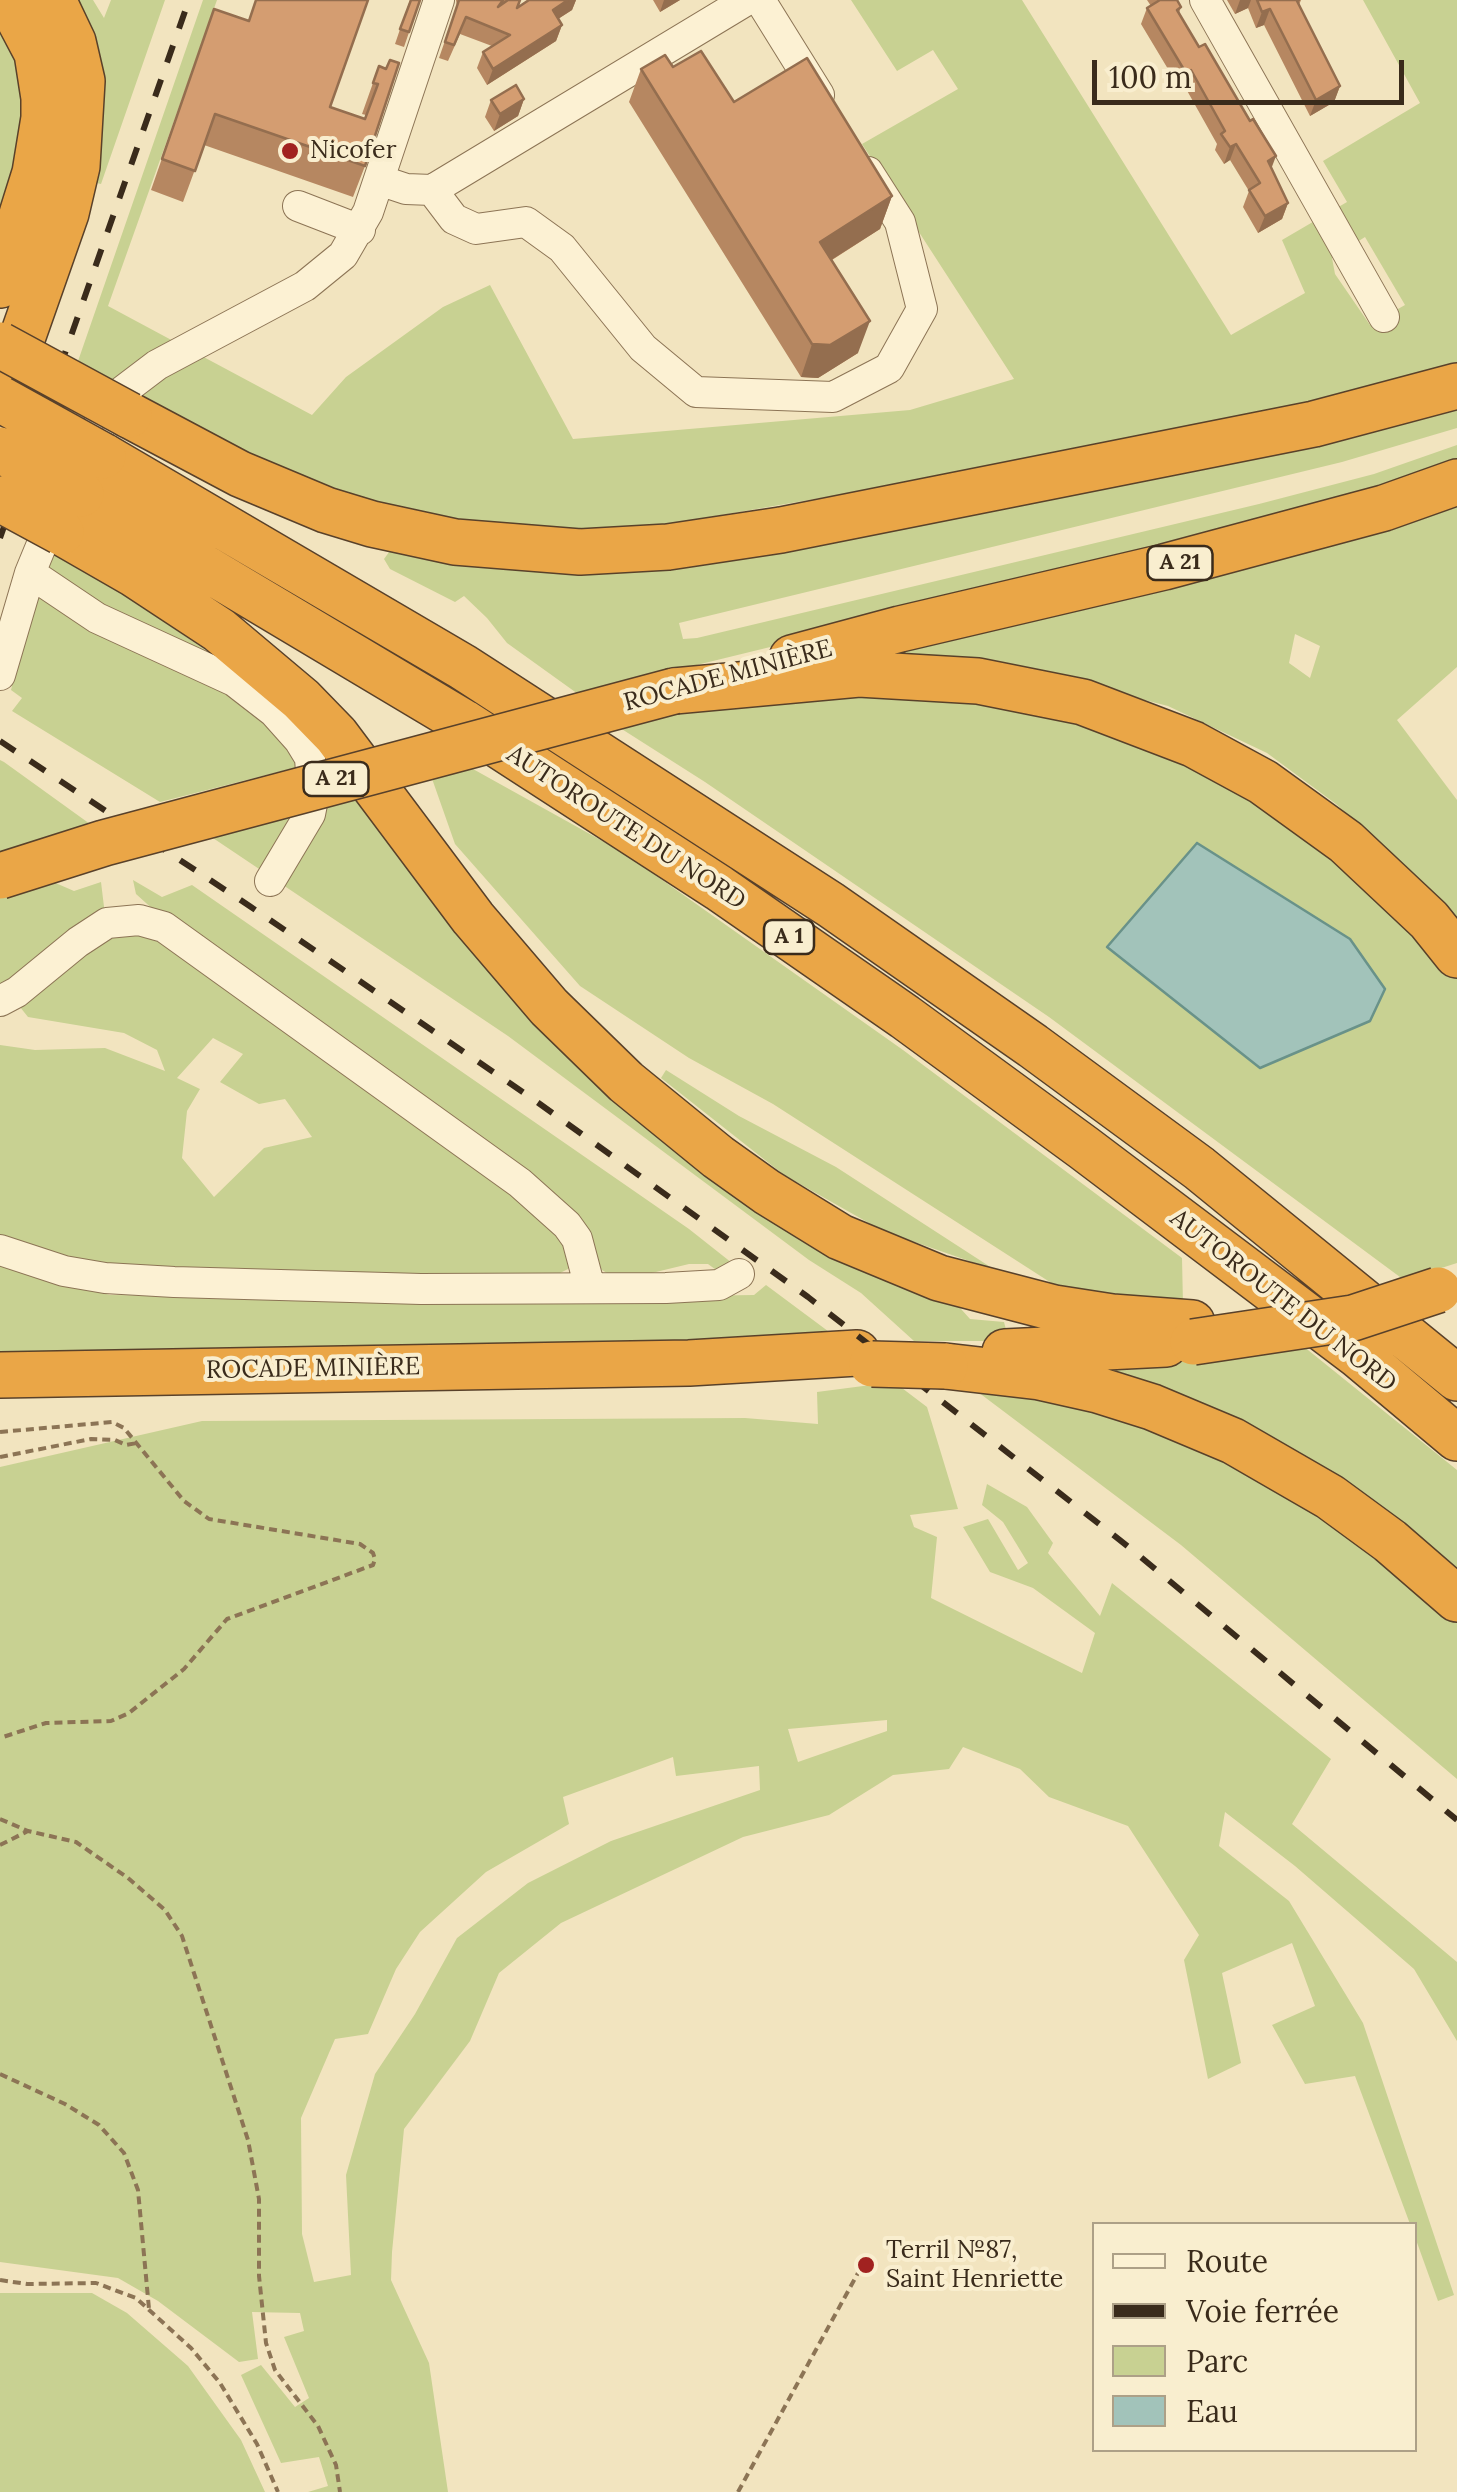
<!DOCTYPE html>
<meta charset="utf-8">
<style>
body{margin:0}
#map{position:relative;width:1457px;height:2492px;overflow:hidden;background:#f2e4bf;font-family:Lora,serif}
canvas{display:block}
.legend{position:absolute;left:1092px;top:2222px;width:325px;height:230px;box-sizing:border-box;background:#f9eecf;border:2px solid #ada087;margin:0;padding:12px 18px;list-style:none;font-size:30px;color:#3a2b1b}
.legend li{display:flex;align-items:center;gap:20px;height:50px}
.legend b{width:50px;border:2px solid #ada087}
.scale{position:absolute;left:1092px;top:60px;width:312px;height:45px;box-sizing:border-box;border:5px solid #3a2b1b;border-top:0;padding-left:12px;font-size:30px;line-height:35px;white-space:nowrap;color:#3a2b1b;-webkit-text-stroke:8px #f9eecf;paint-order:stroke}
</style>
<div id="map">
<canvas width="1457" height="2492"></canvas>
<ul class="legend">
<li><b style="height:12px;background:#fcf1d3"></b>Route</li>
<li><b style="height:12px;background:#3a2b1b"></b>Voie ferrée</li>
<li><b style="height:28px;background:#c8d192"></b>Parc</li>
<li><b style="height:28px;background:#a2c3ba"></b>Eau</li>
</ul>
<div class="scale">100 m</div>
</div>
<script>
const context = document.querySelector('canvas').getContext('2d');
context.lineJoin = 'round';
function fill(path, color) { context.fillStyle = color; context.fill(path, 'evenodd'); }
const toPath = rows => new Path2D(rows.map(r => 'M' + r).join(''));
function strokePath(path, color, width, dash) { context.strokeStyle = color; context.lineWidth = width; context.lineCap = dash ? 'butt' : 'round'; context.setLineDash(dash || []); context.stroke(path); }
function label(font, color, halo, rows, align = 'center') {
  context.font = font + ' Lora,serif'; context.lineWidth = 8; context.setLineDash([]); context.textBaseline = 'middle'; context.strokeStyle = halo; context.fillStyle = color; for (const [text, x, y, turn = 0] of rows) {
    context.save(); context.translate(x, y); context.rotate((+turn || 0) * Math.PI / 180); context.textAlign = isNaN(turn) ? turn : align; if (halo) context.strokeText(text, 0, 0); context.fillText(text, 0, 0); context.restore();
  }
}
fill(toPath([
 [71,0,93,0,104,18,111,0,165,0,101,184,88,181],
 [203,0,217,0,108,306,177,343,113,384,77,364],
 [851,0,1022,0,1231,335,1305,293,1282,240,1347,202,1323,161,1420,103,1363,0,1457,0,1457,364,1312,404,879,488,622,532,444,522,338,490,260,460,135,397,198,354,312,415,346,377,443,307,490,285,573,439,910,410,1014,379,862,144,958,89,933,50,897,71],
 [1365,237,1405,305,1370,325,1335,274,1332,258],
 [0,15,31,107,0,237],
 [1457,404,1457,428,1342,462,679,623,683,639,697,638,1259,504,1374,474,1457,445,1457,463,1351,500,1032,583,578,694,507,643,487,618,464,596,455,602,390,569,384,559,392,548,489,563],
 [1457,493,1457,667,1397,720,1457,800,1457,926,1387,851,1336,804,1267,753,1168,706,1040,673,858,659],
 [1295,634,1320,646,1310,678,1289,663],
 [50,551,126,596,232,668,329,759,160,802,12,711,22,698,11,690,35,592],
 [846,684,1069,717,1192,759,1340,854,1457,977,1457,1263,1404,1280,1049,1017,705,782,617,726,679,710],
 [0,760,4,762,90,824,0,852],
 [464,764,624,853,903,1050,1182,1258,1183,1305,1107,1298,1056,1286,773,1104,689,1058,580,986,455,844,430,773],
 [363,791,507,982,953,1300,970,1319,1004,1322,1009,1341,914,1341,861,1293,809,1260,508,1036,204,832],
 [44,878,74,891,101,882,105,915,0,986,0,892],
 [133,880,162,897,192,885,689,1229,732,1263,723,1275,708,1264,689,1264,631,1278,615,1278,602,1270,593,1259,156,912,136,894],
 [148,928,515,1189,576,1255,568,1269,552,1277,123,1269,67,1261,0,1241,0,1045,35,1050,105,1048,165,1071,157,1050,124,1033,28,1017,20,1007,21,998,98,938],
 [213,1038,243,1054,220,1082,259,1104,285,1099,312,1137,264,1148,214,1197,182,1158,187,1111,200,1089,177,1078],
 [666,1070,739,1116,836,1167,995,1270,883,1231,784,1175,661,1078],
 [0,1260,37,1277,110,1295,486,1299,754,1295,766,1285,844,1343,0,1359],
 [1303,1346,1457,1470,1457,1589,1050,1364],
 [894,1382,927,1407,958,1509,910,1515,914,1527,937,1537,931,1598,1082,1673,1095,1633,1033,1588,990,1572,963,1527,988,1519,1018,1570,1028,1563,1003,1522,982,1505,987,1484,1027,1507,1053,1543,1048,1553,1100,1616,1112,1583,1331,1759,1292,1824,1457,1962,1457,2041,1414,1969,1295,1866,1225,1812,1219,1846,1289,1901,1363,2023,1454,2295,1438,2301,1415,2237,1414,2224,1410,2224,1355,2076,1305,2084,1272,2025,1315,2006,1292,1943,1222,1973,1241,2063,1208,2079,1184,1960,1199,1935,1128,1826,1049,1797,1020,1769,963,1747,949,1769,893,1775,829,1815,743,1837,561,1923,499,1973,470,2041,404,2129,392,2252,391,2280,429,2363,448,2492,308,2492,328,2486,319,2457,281,2463,241,2375,261,2365,295,2407,309,2398,284,2337,304,2331,300,2313,252,2312,258,2359,239,2362,158,2301,118,2278,0,2262,0,1467,202,1421,745,1418,818,1424,817,1392],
 [887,1720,887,1731,798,1762,788,1729],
 [673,1757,676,1776,759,1766,760,1790,611,1841,528,1883,457,1938,415,2014,375,2074,346,2175,351,2275,314,2282,302,2234,301,2118,335,2039,368,2034,396,1969,420,1932,486,1872,569,1824,563,1797],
 [970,1386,1034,1392,1256,1463,1457,1619,1457,1779,1181,1545],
 [0,2293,92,2293,127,2313,188,2366,241,2440,265,2492,0,2492]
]), '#c8d192');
const water = toPath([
 [1197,843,1350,939,1385,989,1370,1021,1260,1068,1107,947,1197,843]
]);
fill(water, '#a2c3ba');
strokePath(water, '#699289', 2.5);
const minor = toPath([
 [760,0,819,95],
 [1205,0,1384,317],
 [379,180,406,189,432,190,747,0],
 [432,190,454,219,476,229,526,222,562,248,643,348,696,392,833,397,889,368,922,309,900,222,868,172],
 [298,206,360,230],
 [99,413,103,406,157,365,305,286,343,255,368,212,439,0],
 [30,573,97,618,234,681,274,712,299,740,310,758,313,799,310,814,270,881],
 [0,675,30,573,56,510],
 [0,1001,17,992,78,942,107,923,139,920,164,927,520,1183,567,1225,577,1239,590,1288],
 [0,1250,64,1271,105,1278,174,1282,421,1289,666,1288,719,1285,739,1274]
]);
const highway = toPath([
 [0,285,35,173,44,118,44,98,37,53,9,0],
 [0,401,66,213,77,166,82,81,73,42,53,0],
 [129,415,240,474,326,510,372,524,455,542,580,552,668,547,781,530,1314,424,1457,386],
 [103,456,463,667,831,905,1033,1046,1199,1168,1457,1378],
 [81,494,463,722,719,888,905,1017,1084,1148,1358,1355,1457,1438],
 [61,532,134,574,219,630,301,699,336,735,473,918,549,1007,626,1082,718,1157,767,1192,840,1237,939,1278,1054,1308,1112,1317,1192,1323],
 [792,658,900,629,1164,567,1384,508,1457,482],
 [674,691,859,674,978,681,1083,702,1193,744,1263,782,1346,842,1429,920,1457,955],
 [1005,1352,1166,1344],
 [945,1366,1040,1377,1098,1390,1152,1407,1233,1441,1330,1497,1390,1541,1457,1599],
 [0,1375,689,1363,857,1353]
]);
strokePath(minor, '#8c7455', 32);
strokePath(highway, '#59412a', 48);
strokePath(toPath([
 [0,1432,112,1422,124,1428,184,1501,209,1519,360,1544,373,1553,375,1559,373,1565,227,1619,184,1669,129,1713,111,1721,46,1723,0,1738],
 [0,1457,91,1439,115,1440,126,1445,137,1443],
 [0,1819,28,1831,76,1842,128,1878,165,1910,182,1936,248,2140,259,2199,259,2276,266,2343,275,2370,318,2426,336,2465,340,2492],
 [0,1845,28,1831],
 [0,2074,65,2104,99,2125,124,2153,138,2190,149,2309],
 [0,2280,27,2284,96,2283,136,2298,191,2348,220,2383,257,2444,278,2492],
 [738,2492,858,2273]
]), '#8c7455', 4, [8, 5]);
strokePath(minor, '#fcf1d3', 30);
strokePath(highway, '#eaa647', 45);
strokePath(toPath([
 [0,538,189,0],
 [0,741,251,907,533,1099,808,1297,1130,1548,1457,1820]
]), '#3a2b1b', 6, [18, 18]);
const highwayBridge = toPath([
 [0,345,129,415],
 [0,399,103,456],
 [0,450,81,494],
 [0,499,61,532],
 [0,876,104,843,674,691],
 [1193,1342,1353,1318,1438,1290],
 [872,1364,945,1366]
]);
strokePath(highwayBridge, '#59412a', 48, []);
strokePath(highwayBridge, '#eaa647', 45);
fill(toPath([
 [410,0,420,0,404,47,395,44],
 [456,0,520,0,517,8,529,0,576,0,572,10,558,19,562,25,556,41,487,85,477,68,483,52,492,46,460,34,448,61,439,58,457,6],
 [653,0,680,0,660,12],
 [1147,0,1177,0,1181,7,1179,13,1271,169,1288,203,1282,219,1258,233,1243,207,1249,191,1230,160,1224,164,1215,150,1217,144,1185,87,1180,89,1141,24,1147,8,1151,6],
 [1227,0,1301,0,1299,5,1340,86,1334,102,1310,116,1264,25,1256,28,1248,8,1235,14],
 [214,9,248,21,330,107,365,119,366,115,362,114,379,66,386,69,365,166,353,197,204,145,183,202,151,190],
 [673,67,892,196,880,229,832,260,858,353,818,378,801,377,629,102,641,69],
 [524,99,518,116,494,131,485,117,491,100]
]), '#b68761');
fill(toPath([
 [568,0,576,0,572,10,547,26,553,10],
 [664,0,680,0,660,12],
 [1240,0,1251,0,1248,8,1235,14],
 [1270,9,1264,25,1256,28,1262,12],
 [562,25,556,41,487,85,493,69],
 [1191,70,1185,87,1180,89,1186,73],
 [1340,86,1334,102,1310,116,1316,100],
 [524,99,518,116,494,131,500,114],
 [1236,144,1230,160,1224,164,1230,147],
 [1276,156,1270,172,1268,161],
 [892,196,880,229,809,274,820,242],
 [1288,203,1282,219,1258,233,1265,216],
 [870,321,858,353,818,378,801,377,812,344]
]), '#946e4f');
const building = toPath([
 [256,0,368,0,330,107,365,119,378,84,373,83,379,66,386,69,390,60,399,63,365,166,215,114,195,171,162,159,214,9,249,21,256,0],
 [411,0,420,0,409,32,400,29,411,0],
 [459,0,503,0,498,7,508,0,520,0,517,8,529,0,568,0,553,10,562,25,493,69,483,52,510,35,466,17,454,45,445,42,459,0],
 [1160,0,1177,0,1181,7,1177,10,1199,47,1205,44,1250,121,1253,119,1276,156,1268,161,1288,203,1265,216,1249,190,1260,183,1236,144,1230,147,1221,134,1225,131,1191,70,1186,73,1147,8,1160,0],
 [1257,0,1299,0,1297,1,1340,86,1316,100,1270,9,1262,12,1257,0],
 [701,51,734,102,807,58,892,196,820,242,870,321,830,345,812,344,641,69,665,55,673,67,701,51],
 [516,85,524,99,500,114,491,100,516,85]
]);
fill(building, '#d49d71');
strokePath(building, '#946e4f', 2.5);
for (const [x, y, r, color] of [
 [290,151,10,"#a12220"],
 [866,2265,10,"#a12220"]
]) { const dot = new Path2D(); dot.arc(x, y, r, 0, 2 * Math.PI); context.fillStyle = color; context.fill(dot); strokePath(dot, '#f9eecf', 4); }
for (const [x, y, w] of [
 [1180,563,65],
 [336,779,65],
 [789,937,50]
]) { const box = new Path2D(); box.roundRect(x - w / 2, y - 17, w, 34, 8); context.fillStyle = '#f9eecf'; context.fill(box); strokePath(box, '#3a2b1b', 2.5); }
label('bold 22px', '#3a2b1b', null, [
 ["A 21",1180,563],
 ["A 21",336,779],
 ["A 1",789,937]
]);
label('25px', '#3a2b1b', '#f9eecf', [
 ["Nicofer",310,151],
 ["Terril №87,",886,2251],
 ["Saint Henriette",886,2280]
], 'left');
label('25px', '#3a2b1b', '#f9eecf', [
 ["ROCADE MINIÈRE",728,676,-15],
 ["AUTOROUTE DU NORD",626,828,33],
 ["AUTOROUTE DU NORD",1283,1301,38],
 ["ROCADE MINIÈRE",313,1369,-1]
]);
</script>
